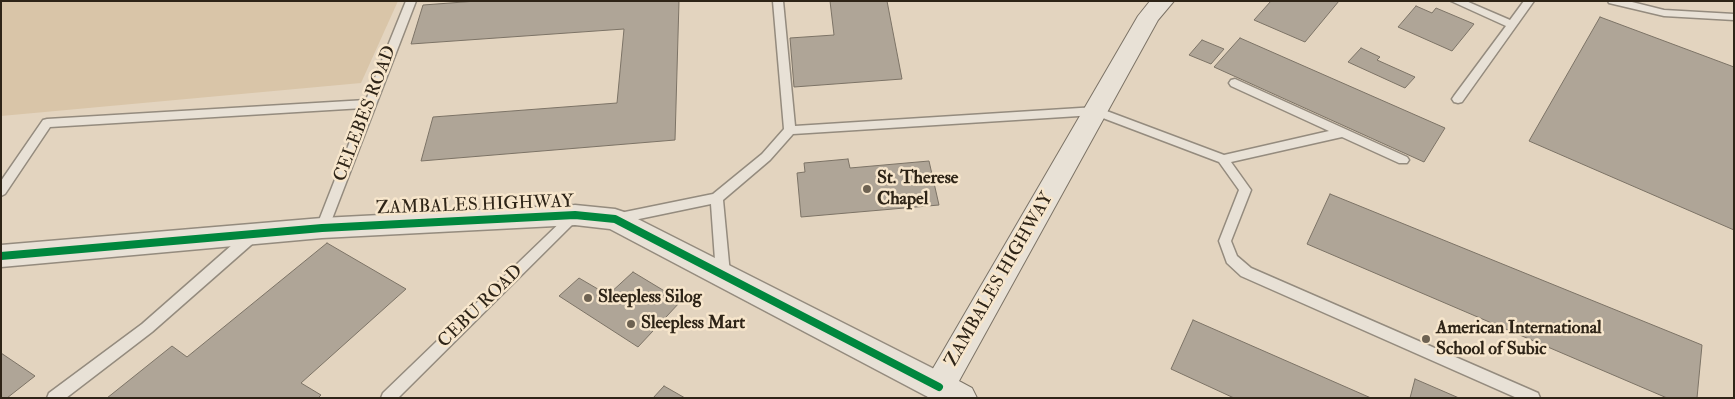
<!DOCTYPE html>
<style>
body{margin:0}
#map{position:relative;width:1735px;height:399px;overflow:hidden;background:#e3d4bf;font-family:"IM FELL Double Pica",serif}
canvas{display:block}
.frame{position:absolute;inset:0;border:2px solid #2e2417;pointer-events:none}
</style>
<div id="map">
<canvas width="1735" height="399"></canvas>
<div class="frame"></div>
</div>
<script>
const context = document.querySelector('canvas').getContext('2d');
context.lineJoin = 'round';
function fill(path, color) { context.fillStyle = color; context.fill(path, 'evenodd'); }
const toPath = rows => new Path2D(rows.map(r => 'M' + r).join(''));
function strokePath(path, color, width, dash) { context.strokeStyle = color; context.lineWidth = width; context.lineCap = dash ? 'butt' : 'round'; context.setLineDash(dash || []); context.stroke(path); }
function label(font, color, halo, rows, align = 'center') {
  context.font = font + ' "IM FELL Double Pica",serif'; context.lineWidth = 5; context.setLineDash([]); context.textBaseline = 'middle'; context.strokeStyle = halo; context.fillStyle = color; for (const [text, x, y, turn = 0] of rows) {
    context.save(); context.translate(x, y); context.rotate((+turn || 0) * Math.PI / 180); context.textAlign = isNaN(turn) ? turn : align; if (halo) context.strokeText(text, 0, 0); context.fillText(text, 0, 0); context.restore();
  }
}
fill(toPath([
 [1,1,398,1,361,83,1,116]
]), '#d9c5a8');
const building = toPath([
 [477,1,679,1,675,140,421,161,433,117,617,103,624,29,411,44,423,5,477,1],
 [830,1,887,1,902,79,794,87,790,38,834,35,830,1],
 [1271,1,1339,1,1305,42,1254,20,1271,1],
 [1416,6,1432,13,1436,8,1474,24,1452,51,1398,27,1416,6],
 [1600,17,1734,67,1734,230,1529,141,1600,17],
 [1240,38,1445,128,1424,162,1214,67,1240,38],
 [1202,40,1224,49,1211,64,1189,55,1202,40],
 [1361,48,1380,57,1377,60,1415,77,1405,88,1348,62,1361,48],
 [848,159,850,168,929,161,939,205,801,217,797,173,805,172,804,163,848,159],
 [1330,194,1702,345,1697,398,1667,398,1307,244,1330,194],
 [327,243,406,289,301,383,321,395,318,398,107,398,172,346,187,357,327,243],
 [633,272,681,301,638,347,559,296,579,278,608,295,633,272],
 [1193,320,1371,398,1234,398,1171,369,1193,320],
 [1,353,35,376,7,398,1,398,1,353],
 [1415,379,1459,398,1410,398,1415,379],
 [664,386,685,398,653,398,664,386]
]);
fill(building, '#afa597');
strokePath(building, '#7c7366', 1);
const lane = toPath([
 [406,1,416,1,327,232,322,233,317,232,316,228,363,108,50,127,5,194,1,196,1,181,43,120,47,119,366,100,406,1],
 [773,1,783,1,795,126,1096,107,1224,155,1329,131,1231,86,1229,83,1231,80,1235,79,1407,157,1409,160,1407,163,1399,163,1342,137,1231,162,1251,190,1231,241,1237,256,1251,268,1538,393,1540,398,1517,398,1241,276,1227,263,1219,241,1239,190,1219,162,1095,115,793,134,770,160,723,200,730,274,728,278,723,279,718,278,716,274,711,204,615,224,611,222,609,219,611,216,615,214,713,194,762,154,784,129,773,1],
 [1451,1,1466,1,1510,20,1524,1,1534,1,1462,102,1458,103,1454,102,1452,99,1454,96,1506,26,1451,1],
 [1608,1,1628,1,1664,10,1734,14,1734,20,1664,16,1609,3,1608,1],
 [575,210,579,212,581,215,579,218,398,398,381,398,383,393,571,212,575,210],
 [254,229,259,230,260,234,259,238,152,332,66,398,47,398,49,393,142,324,249,230,254,229]
]);
const street = toPath([
 [575,205,615,209,624,212,950,377,954,387,950,397,928,397,610,229,575,225,322,238,1,267,1,245,322,218,575,205]
]);
const secondary = toPath([
 [1150,1,1174,1,1158,20,959,381,972,388,977,398,928,397,923,387,928,377,1138,16,1150,1]
]);
strokePath(lane, '#948b7e', 3);
strokePath(street, '#948b7e', 3);
strokePath(secondary, '#7c7366', 2);
fill(lane, '#e8e1d6');
fill(street, '#e8e1d6');
fill(secondary, '#e8e1d6');
strokePath(toPath([
 [1,256,322,228,575,215,615,219,939,387]
]), '#00873e', 8);
for (const [x, y, r, color] of [
 [867,189,5,"#6d6252"],
 [588,298,5,"#6d6252"],
 [631,324,5,"#6d6252"],
 [1426,339,5,"#6d6252"]
]) { const dot = new Path2D(); dot.arc(x, y, r, 0, 2 * Math.PI); context.fillStyle = color; context.fill(dot); strokePath(dot, '#f7e6cc', 2); }
label('18px', '#2e2417', '#f7e6cc', [
 ["CELEBES ROAD",366,114,-69],
 ["ZAMBALES HIGHWAY",475,206,-2],
 ["ZAMBALES HIGHWAY",1000,280,-60],
 ["CEBU ROAD",481,307,-44]
]);
label('bold 18px', '#2e2417', '#f7e6cc', [
 ["St. Therese",877,179],
 ["Chapel",877,200],
 ["Sleepless Silog",598,298],
 ["Sleepless Mart",641,324],
 ["American International",1436,329],
 ["School of Subic",1436,350]
], 'left');
</script>
